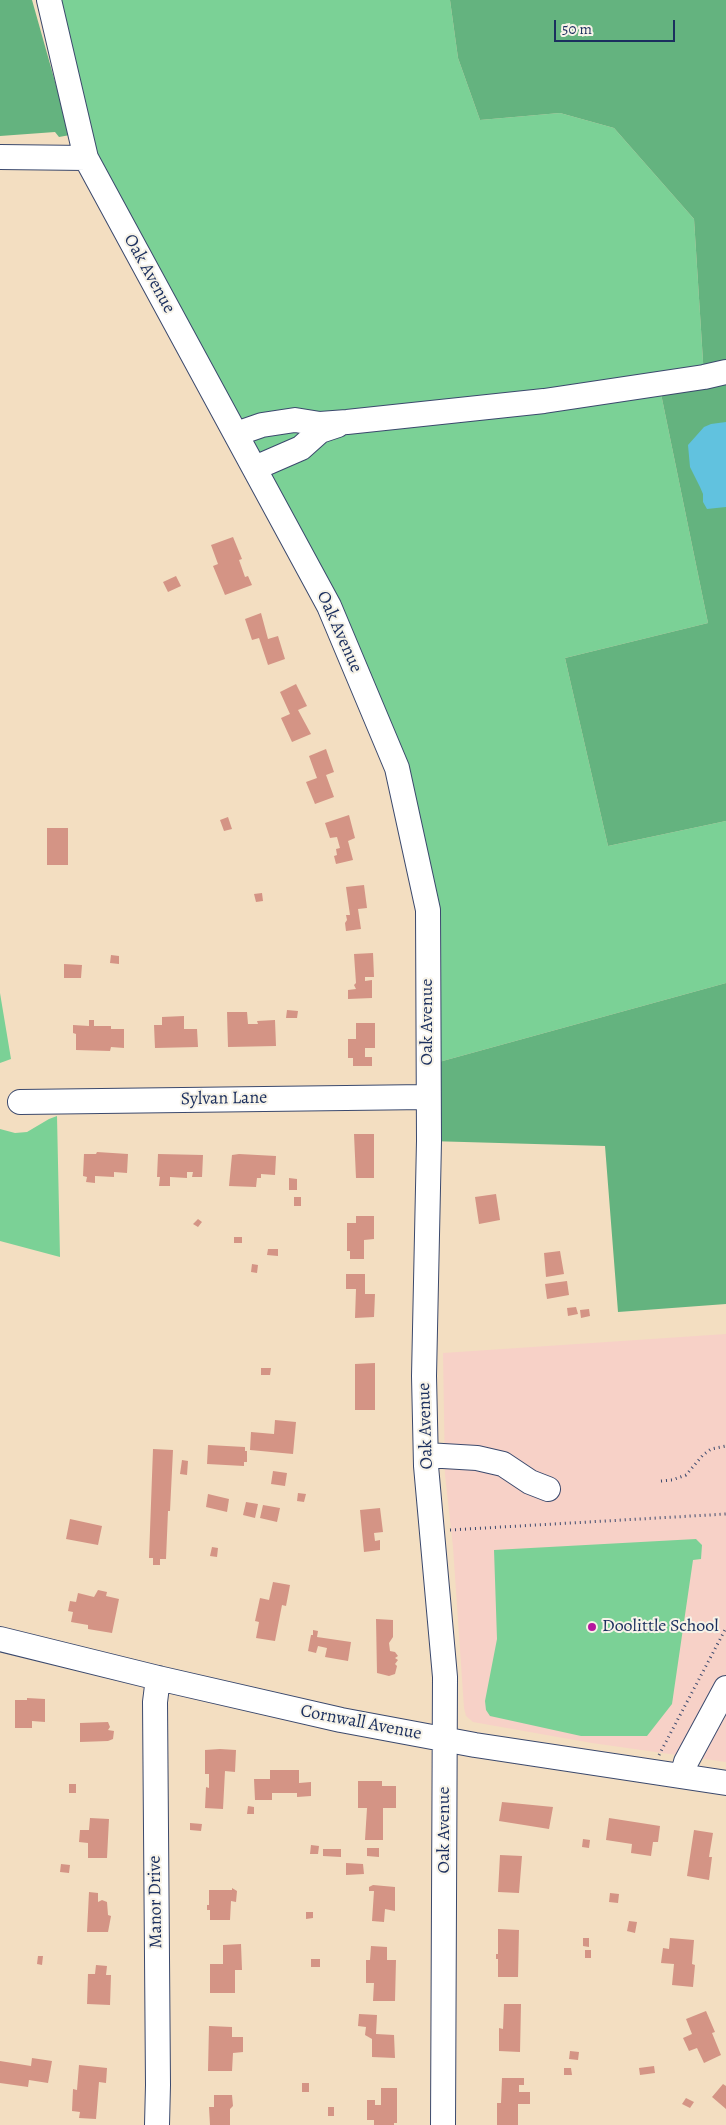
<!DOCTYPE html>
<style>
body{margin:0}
#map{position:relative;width:726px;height:2125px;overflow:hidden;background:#f3dec1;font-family:Alegreya,serif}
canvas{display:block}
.scale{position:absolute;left:554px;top:20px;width:121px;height:22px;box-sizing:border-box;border:2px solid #1b2f5e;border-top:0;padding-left:6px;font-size:15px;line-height:18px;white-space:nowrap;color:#1b2f5e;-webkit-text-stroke:4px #f7f3e8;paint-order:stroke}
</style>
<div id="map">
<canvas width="726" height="2125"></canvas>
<div class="scale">50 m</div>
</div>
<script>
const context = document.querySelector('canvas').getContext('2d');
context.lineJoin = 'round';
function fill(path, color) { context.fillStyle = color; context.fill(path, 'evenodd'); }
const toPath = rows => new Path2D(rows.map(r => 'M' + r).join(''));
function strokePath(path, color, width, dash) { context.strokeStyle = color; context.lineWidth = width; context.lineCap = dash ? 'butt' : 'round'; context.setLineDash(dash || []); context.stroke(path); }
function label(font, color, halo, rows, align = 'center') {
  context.font = font + ' Alegreya,serif'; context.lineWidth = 4; context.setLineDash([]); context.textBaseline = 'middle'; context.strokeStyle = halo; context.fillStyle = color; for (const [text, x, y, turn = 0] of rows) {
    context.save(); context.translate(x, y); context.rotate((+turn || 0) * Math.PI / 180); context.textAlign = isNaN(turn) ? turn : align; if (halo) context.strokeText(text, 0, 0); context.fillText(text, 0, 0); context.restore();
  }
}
fill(toPath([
 [726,1334,726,1762,592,1743,473,1722,466,1716,464,1708,453,1547,445,1475,443,1353]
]), '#f7d1c7');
fill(toPath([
 [49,0,450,0,458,58,480,120,560,113,614,128,694,219,704,377,659,384,708,623,565,658,608,846,726,821,726,983,428,1065,428,910,397,768,329,606,86,158],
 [0,993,11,1059,0,1063],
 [57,1116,60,1257,0,1241,0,1129,15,1133,27,1132,49,1119],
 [696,1539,702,1545,701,1559,693,1560,672,1704,647,1736,581,1736,490,1716,486,1710,485,1701,497,1639,494,1550]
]), '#7bd196');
fill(toPath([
 [0,0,32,0,70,135,59,137,55,132,0,136],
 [450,0,726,0,726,821,608,846,565,658,708,623,659,384,704,377,694,219,614,128,560,113,480,120,458,58],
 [726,983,726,1304,618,1312,605,1146,429,1141,428,1065]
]), '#64b37f');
fill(toPath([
 [726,422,726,507,707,509,703,502,703,494,700,487,690,467,688,445,704,427,711,424]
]), '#61c2df');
fill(toPath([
 [233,537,242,559,239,560,245,577,248,576,252,585,225,595,213,566,218,564,211,545],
 [176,576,181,586,168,592,163,582],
 [261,613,268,639,278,636,285,659,268,665,259,638,252,640,245,619],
 [296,684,307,706,298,710,311,734,292,742,281,718,290,714,280,692],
 [326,749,334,772,326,775,334,797,315,804,306,782,317,778,309,756],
 [349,815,355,838,348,841,353,860,336,864,334,856,337,855,336,849,340,848,337,837,330,838,325,823],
 [228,817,232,829,224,831,220,820],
 [47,828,68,828,68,865,47,865],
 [364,885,367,908,358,909,361,929,346,931,345,923,347,920,346,915,350,915,346,887],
 [262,893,263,901,256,902,254,894],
 [373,953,374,977,365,977,365,981,372,980,372,998,348,999,348,990,356,989,354,985,356,983,354,954],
 [111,955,119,956,119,964,110,963],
 [64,964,82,965,81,978,64,978],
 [287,1010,298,1011,297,1018,286,1018],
 [227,1012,247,1012,248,1024,258,1024,257,1021,275,1020,276,1046,228,1047],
 [184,1016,184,1029,197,1029,198,1047,155,1048,154,1025,162,1025,162,1017],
 [89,1020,94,1020,94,1026,111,1026,111,1029,124,1029,124,1048,111,1047,110,1051,76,1050,76,1034,73,1033,73,1025,89,1026],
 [356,1023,375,1023,375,1048,365,1048,365,1057,372,1057,372,1066,353,1066,353,1058,348,1058,348,1039,356,1039],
 [354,1134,374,1134,374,1178,356,1178],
 [97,1152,128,1154,127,1173,114,1172,114,1177,95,1176,95,1183,86,1182,87,1177,83,1176,84,1154,96,1154],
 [158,1154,203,1155,202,1177,192,1177,193,1172,187,1172,187,1178,170,1177,170,1186,159,1186,160,1177,157,1177],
 [239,1154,276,1156,275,1175,261,1174,261,1178,257,1178,256,1187,229,1186,232,1155],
 [289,1178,297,1179,297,1190,289,1190],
 [496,1194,500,1220,479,1224,475,1197],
 [294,1197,301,1197,301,1206,294,1206],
 [356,1216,374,1216,374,1239,364,1240,364,1259,350,1259,350,1251,347,1251,347,1223,356,1223],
 [198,1219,202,1222,198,1227,193,1224],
 [234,1237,242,1237,242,1243,234,1243],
 [268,1249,278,1249,278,1256,267,1255],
 [560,1251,564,1274,546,1277,544,1253],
 [252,1264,258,1265,257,1273,251,1272],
 [346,1274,365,1274,365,1294,375,1294,374,1317,355,1318,356,1289,346,1289],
 [567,1281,569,1295,547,1299,545,1284],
 [576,1307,578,1314,568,1316,567,1308],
 [589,1309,590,1316,581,1318,580,1310],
 [375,1363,375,1410,355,1410,355,1364],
 [261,1368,271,1368,270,1375,261,1375],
 [275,1420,296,1422,293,1454,250,1450,251,1432,274,1434],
 [208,1445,245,1447,245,1451,247,1451,247,1462,244,1462,244,1466,207,1464],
 [153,1449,173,1450,170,1511,168,1511,166,1559,160,1559,160,1565,153,1565,153,1558,149,1558],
 [182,1460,188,1461,187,1475,180,1474],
 [273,1471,287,1473,285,1486,271,1484],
 [298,1493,306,1494,304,1502,297,1501],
 [208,1494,229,1499,227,1512,206,1507],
 [246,1502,258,1504,255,1518,243,1515],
 [263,1505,280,1508,277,1522,260,1518],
 [380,1508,383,1532,374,1533,375,1541,380,1540,380,1550,364,1552,360,1510],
 [70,1519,102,1526,98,1545,66,1539],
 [212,1547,218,1548,217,1557,210,1556],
 [273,1582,290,1585,286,1606,282,1605,275,1641,256,1638,259,1622,255,1621,260,1598,269,1600],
 [98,1590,107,1592,106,1596,119,1599,112,1633,88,1629,88,1625,71,1622,73,1612,68,1611,70,1601,76,1602,78,1593,94,1597],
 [376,1619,393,1620,393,1637,389,1643,390,1651,395,1652,398,1656,395,1658,398,1660,395,1664,397,1666,395,1674,389,1676,377,1673],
 [313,1630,318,1631,317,1637,351,1642,348,1661,325,1657,327,1648,318,1646,316,1653,308,1651,311,1635,313,1635],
 [27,1698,45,1699,45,1722,32,1721,32,1728,15,1728,15,1700,27,1700],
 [108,1722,110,1727,108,1730,114,1731,113,1739,108,1741,80,1742,80,1723],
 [220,1749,236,1750,235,1772,225,1771,223,1809,205,1808,206,1787,209,1788,209,1774,205,1774,205,1750],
 [270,1770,299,1770,299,1783,311,1782,311,1796,297,1797,297,1793,272,1793,272,1800,255,1800,254,1779,270,1779],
 [358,1781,382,1781,382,1786,396,1786,396,1808,383,1808,383,1840,365,1840,367,1808,358,1808],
 [69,1784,76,1784,76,1793,69,1793],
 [502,1802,553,1807,549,1829,499,1821],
 [248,1806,254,1807,254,1814,247,1814],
 [90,1818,109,1819,107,1858,88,1858,88,1843,79,1842,80,1830,89,1830],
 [609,1818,660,1826,658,1842,653,1842,651,1856,631,1853,632,1844,606,1840],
 [190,1823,202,1824,201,1831,190,1830],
 [694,1830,713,1833,709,1857,712,1857,709,1880,687,1876],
 [583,1839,590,1840,589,1848,582,1847],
 [311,1845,319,1846,318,1854,310,1854],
 [367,1848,379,1848,379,1857,367,1856],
 [323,1849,341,1849,341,1857,323,1856],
 [500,1855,522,1856,519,1893,498,1892],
 [346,1863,363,1864,364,1874,346,1875],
 [61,1864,70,1865,69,1873,60,1872],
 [373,1885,395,1887,395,1911,385,1909,384,1922,372,1921,374,1891,369,1891,369,1887],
 [232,1888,237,1891,236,1902,231,1901,230,1920,210,1920,210,1910,207,1910,207,1905,209,1905,209,1890,232,1890],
 [89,1892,98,1893,98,1902,102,1900,107,1902,108,1915,111,1916,108,1932,87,1932],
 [610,1893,619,1894,618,1903,609,1902],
 [306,1912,313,1912,313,1918,306,1919],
 [629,1921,637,1922,635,1933,627,1931],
 [498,1929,519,1930,518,1977,498,1977,498,1959,496,1959,496,1954,498,1954],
 [583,1938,589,1938,589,1947,583,1946],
 [670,1938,694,1940,692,1964,695,1965,693,1987,672,1985,674,1964,661,1963,663,1948,669,1949],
 [241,1944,242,1970,235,1970,235,1993,210,1993,210,1964,223,1964,223,1945],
 [371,1946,387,1947,387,1960,396,1960,395,2001,373,2001,374,1983,366,1983,366,1960,370,1960],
 [585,1950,591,1950,591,1958,585,1958],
 [38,1956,43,1956,42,1965,37,1964],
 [311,1959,320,1959,320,1967,311,1967],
 [96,1965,107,1966,106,1975,111,1975,110,2005,87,2004,88,1974,95,1974],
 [504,2004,521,2004,520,2052,499,2051,499,2028,503,2029],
 [706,2011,715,2032,712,2033,721,2055,704,2063,697,2048,689,2051,683,2038,692,2034,686,2019],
 [359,2014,377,2015,376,2034,394,2035,395,2058,372,2057,372,2039,365,2035,366,2027,358,2026],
 [209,2026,232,2027,232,2037,243,2037,243,2052,233,2053,232,2071,208,2071],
 [570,2051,579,2052,578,2060,569,2059],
 [32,2058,52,2061,48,2083,29,2080,28,2087,0,2083,0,2061,31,2066],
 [79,2065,107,2068,106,2083,99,2082,96,2119,79,2118,80,2112,72,2111,73,2089,77,2090],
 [654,2066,655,2073,640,2075,639,2068],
 [564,2068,571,2068,572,2075,564,2075],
 [502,2078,524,2078,524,2085,519,2085,519,2092,530,2092,530,2104,518,2104,518,2125,497,2125,497,2103,501,2103],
 [302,2083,309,2083,309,2092,302,2092],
 [723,2084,726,2086,726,2109,712,2097],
 [381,2088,397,2088,397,2123,394,2123,394,2125,374,2125,374,2120,367,2120,367,2100,375,2100,375,2105,381,2105],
 [214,2095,232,2095,233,2106,230,2109,230,2125,210,2125,209,2107,214,2107],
 [686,2098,694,2102,690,2108,682,2104],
 [328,2107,334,2107,334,2116,328,2116]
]), '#d49485');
const minor = toPath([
 [49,0,86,158,329,606,397,768,428,910,429,1141,424,1376,426,1466,445,1677,443,2125],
 [0,157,86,158],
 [236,434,262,425,295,420,320,424,347,422,544,401,704,377,726,372],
 [255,468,301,448,320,431,338,425],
 [20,1102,427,1097],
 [426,1455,477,1458,503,1464,530,1482,548,1489],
 [0,1639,158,1678,341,1720,475,1745,726,1783],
 [682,1776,686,1762,726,1688],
 [157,2125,158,2085,155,1702,158,1678]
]);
strokePath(minor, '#3b496d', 26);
strokePath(toPath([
 [661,1481,672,1480,686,1475,703,1455,711,1449,726,1446],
 [450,1530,726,1514],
 [659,1755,726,1628]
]), '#3b496d', 3, [1, 4]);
strokePath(minor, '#fff', 24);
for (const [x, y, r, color] of [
 [592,1627,5,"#b5179e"]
]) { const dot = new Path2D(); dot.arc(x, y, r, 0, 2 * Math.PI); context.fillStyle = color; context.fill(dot); strokePath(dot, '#f7f3e8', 2); }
label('18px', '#1b2f5e', '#f7f3e8', [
 ["Oak Avenue",149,274,61],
 ["Oak Avenue",339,632,66],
 ["Oak Avenue",428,1022,-90],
 ["Sylvan Lane",224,1099,-1],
 ["Oak Avenue",426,1426,-92],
 ["Cornwall Avenue",361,1723,11],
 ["Oak Avenue",445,1830,-90],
 ["Manor Drive",156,1902,-91]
]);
label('18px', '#1b2f5e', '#f7f3e8', [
 ["Doolittle School",602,1627]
], 'left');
</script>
